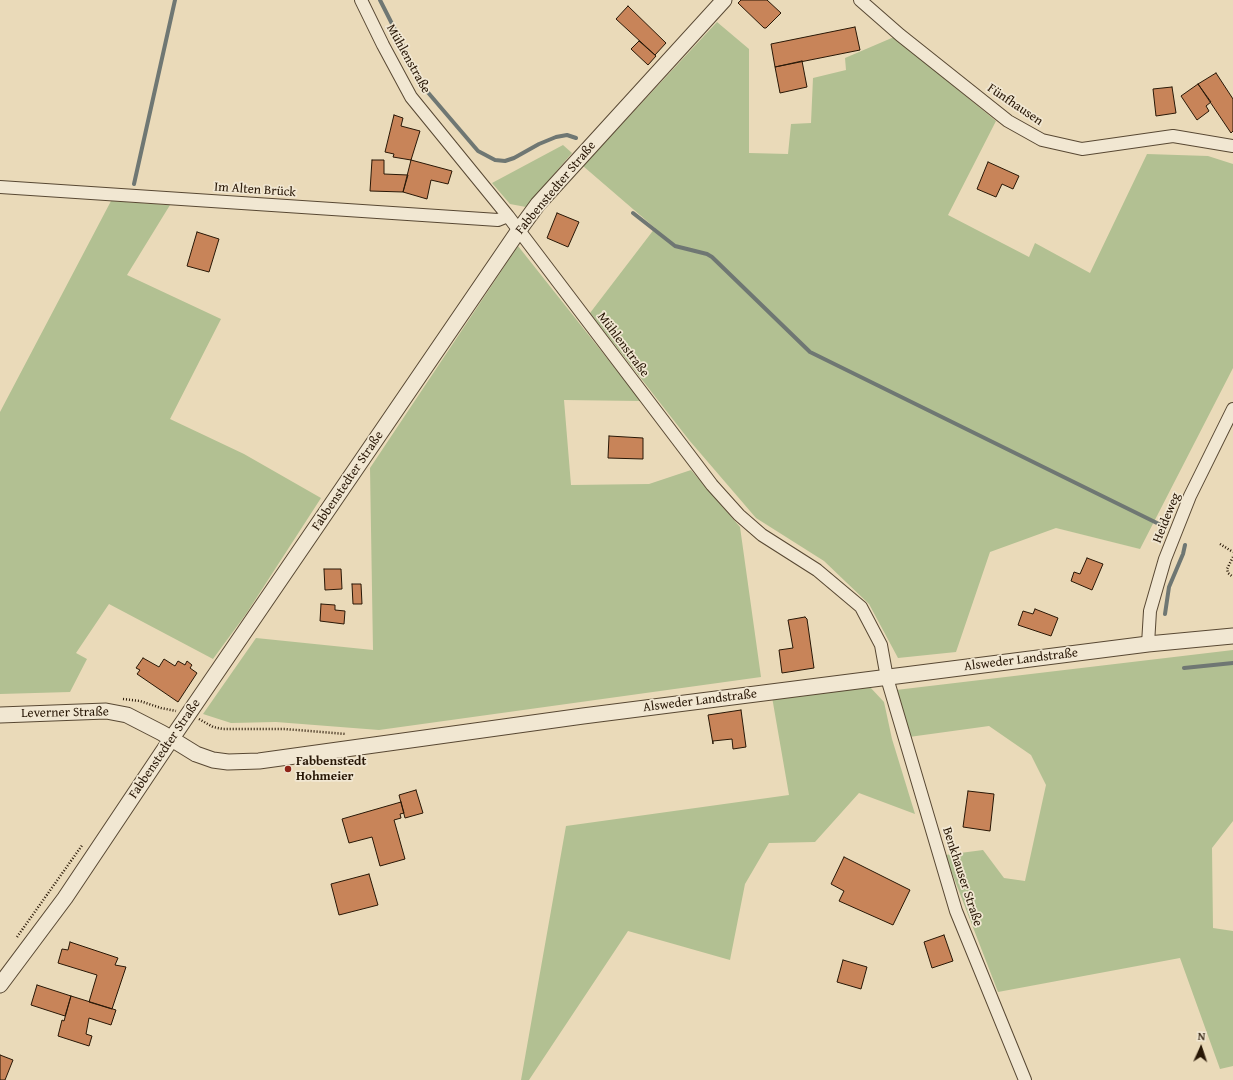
<!DOCTYPE html>
<meta charset="utf-8">
<style>
body{margin:0}
#map{position:relative;width:1233px;height:1080px;overflow:hidden;background:#eadab9;font-family:"Gentium Book Plus",serif}
canvas{display:block}
.north{position:absolute;left:1181px;top:1028px;width:40px;height:40px;-webkit-text-stroke:3px #f1e7d2;paint-order:stroke;rotate:3deg;font-size:11px;font-weight:700;line-height:16px;text-align:center;color:#281706}
.north::after{content:'';display:block;margin:auto;width:14px;height:18px;background:#281706;clip-path:polygon(50% 0,100% 100%,50% 72%,0 100%)}
</style>
<div id="map">
<canvas width="1233" height="1080"></canvas>
<div class="north">N</div>
</div>
<script>
const context = document.querySelector('canvas').getContext('2d');
context.lineJoin = 'round';
function fill(path, color) { context.fillStyle = color; context.fill(path, 'evenodd'); }
const toPath = rows => new Path2D(rows.map(r => 'M' + r).join(''));
function strokePath(path, color, width, dash) { context.strokeStyle = color; context.lineWidth = width; context.lineCap = dash ? 'butt' : 'round'; context.setLineDash(dash || []); context.stroke(path); }
function label(font, color, halo, rows, align = 'center') {
  context.font = font + ' "Gentium Book Plus",serif'; context.lineWidth = 3.5; context.setLineDash([]); context.textBaseline = 'middle'; context.strokeStyle = halo; context.fillStyle = color; for (const [text, x, y, turn = 0] of rows) {
    context.save(); context.translate(x, y); context.rotate((+turn || 0) * Math.PI / 180); context.textAlign = isNaN(turn) ? turn : align; if (halo) context.strokeText(text, 0, 0); context.fillText(text, 0, 0); context.restore();
  }
}
fill(toPath([
 [717,22,749,49,749,153,788,154,791,124,811,123,813,78,846,70,845,58,894,37,996,121,948,215,1029,257,1035,243,1090,273,1147,154,1208,156,1233,164,1233,368,1140,549,1056,528,990,552,956,652,898,658,869,604,824,561,756,518,689,440,590,313,655,228,583,166],
 [563,145,572,153,526,207,510,204,492,183],
 [111,201,170,205,127,275,221,319,170,419,244,454,321,498,246,614,213,659,109,604,76,653,87,659,70,692,0,694,0,412],
 [518,246,641,401,564,400,571,485,649,484,691,470,740,527,761,677,379,730,276,722,231,723,203,714,256,638,373,650,370,468],
 [1233,650,1233,821,1212,848,1213,928,1233,931,1233,1066,1220,1069,1180,958,998,992,945,855,983,850,1004,878,1025,881,1046,785,1031,755,989,726,909,737,896,690],
 [869,686,884,702,892,739,915,814,859,793,815,842,769,843,745,884,730,960,628,931,529,1080,521,1080,566,826,789,795,772,697]
]), '#b2c092');
strokePath(toPath([
 [380,0,425,89,478,151,495,160,505,161,514,158,539,144,556,137,567,135,576,138],
 [134,184,175,0],
 [633,213,675,246,707,254,712,257,810,352,1163,526],
 [1165,614,1169,587,1183,554,1185,545],
 [1184,668,1233,663]
]), '#6f7773', 4);
const building = toPath([
 [741,0,767,0,781,13,766,28,764,28,738,3,741,0],
 [628,6,666,43,655,55,616,19,628,6],
 [855,27,860,50,775,67,771,44,855,27],
 [639,41,656,56,648,65,631,49,639,41],
 [802,61,807,87,780,93,775,67,802,61],
 [1216,73,1233,99,1233,131,1231,133,1198,84,1216,73],
 [1198,84,1211,102,1206,106,1209,111,1197,120,1181,96,1198,84],
 [1172,87,1176,113,1156,116,1153,89,1172,87],
 [394,115,403,118,401,126,420,131,411,160,393,157,394,154,385,152,394,115],
 [372,160,384,160,384,174,408,175,403,192,370,191,372,160],
 [411,160,452,171,448,184,431,180,427,199,403,192,411,160],
 [988,162,1019,176,1013,189,1002,184,996,197,977,189,988,162],
 [557,213,579,222,568,247,547,238,557,213],
 [197,232,219,239,209,272,187,266,197,232],
 [609,436,643,438,643,459,608,458,609,436],
 [1087,558,1103,564,1092,590,1071,581,1074,572,1080,574,1087,558],
 [324,569,341,569,342,589,325,590,324,569],
 [352,584,361,584,362,604,353,604,352,584],
 [321,604,335,605,335,610,345,611,344,624,320,621,321,604],
 [1035,609,1058,618,1051,636,1018,625,1023,611,1033,614,1035,609],
 [805,617,807,619,814,668,782,673,779,650,793,648,788,620,805,617],
 [143,658,159,667,164,659,175,666,178,661,185,665,187,661,192,665,190,668,197,673,178,702,137,674,140,670,136,668,143,658],
 [741,710,746,747,733,749,732,739,713,741,713,744,708,715,741,710],
 [416,790,423,813,405,818,399,795,416,790],
 [968,791,994,794,990,831,963,827,968,791],
 [401,802,404,813,400,814,401,818,394,820,405,859,380,866,372,837,349,843,342,819,401,802],
 [844,857,910,890,893,925,839,901,844,891,831,884,844,857],
 [369,874,378,905,339,915,331,884,369,874],
 [944,935,953,961,932,968,924,942,944,935],
 [70,942,118,958,115,965,126,967,112,1009,89,1002,97,975,58,963,62,949,68,950,70,942],
 [843,960,867,967,861,989,837,982,843,960],
 [37,985,71,996,65,1016,31,1005,37,985],
 [71,996,116,1010,111,1025,89,1018,86,1034,92,1036,89,1046,58,1036,62,1020,64,1021,71,996],
 [0,1055,13,1060,5,1080,0,1080,0,1055]
]);
fill(building, '#c88459');
strokePath(building, '#281706', 1);
const minor = toPath([
 [361,0,383,45,411,97,508,216,712,485,739,515,762,535,817,570,861,607,881,645,887,678,956,911,1025,1080],
 [860,0,900,35,1008,121,1042,140,1082,149,1173,136,1233,146],
 [0,187,498,220,508,216],
 [1148,644,1150,611,1165,559,1190,496,1233,409]
]);
const tertiary = toPath([
 [0,715,106,711,127,715,162,733,196,754,213,760,228,762,259,761,583,716,1148,644,1233,636],
 [0,985,65,898,172,738,519,230,538,204,724,0]
]);
strokePath(minor, '#584833', 14);
strokePath(tertiary, '#584833', 17);
strokePath(toPath([
 [1220,544,1233,552],
 [1233,557,1227,569,1228,573,1233,577],
 [123,699,140,701,161,708,176,711],
 [199,719,213,727,223,729,285,729,346,734],
 [17,937,83,844]
]), '#281706', 2.5, [1, 2]);
strokePath(minor, '#f1e7d2', 12);
strokePath(tertiary, '#f1e7d2', 15);
for (const [x, y, r, color] of [
 [288,769,4,"#8f2418"]
]) { const dot = new Path2D(); dot.arc(x, y, r, 0, 2 * Math.PI); context.fillStyle = color; context.fill(dot); strokePath(dot, '#f1e7d2', 1.5); }
label('13px', '#281706', '#f1e7d2', [
 ["Mühlenstraße",408,59,61],
 ["Fünfhausen",1015,105,34],
 ["Fabbenstedter Straße",556,188,-50],
 ["Im Alten Brück",255,190,4],
 ["Mühlenstraße",623,345,53],
 ["Fabbenstedter Straße",348,481,-56],
 ["Heideweg",1167,518,-68],
 ["Alsweder Landstraße",1021,660,-7],
 ["Alsweder Landstraße",700,701,-7],
 ["Leverner Straße",65,713,-1],
 ["Fabbenstedter Straße",165,749,-56],
 ["Benkhauser Straße",962,877,72]
]);
label('bold 13px', '#281706', '#f1e7d2', [
 ["Fabbenstedt",296,762],
 ["Hohmeier",296,777]
], 'left');
</script>
